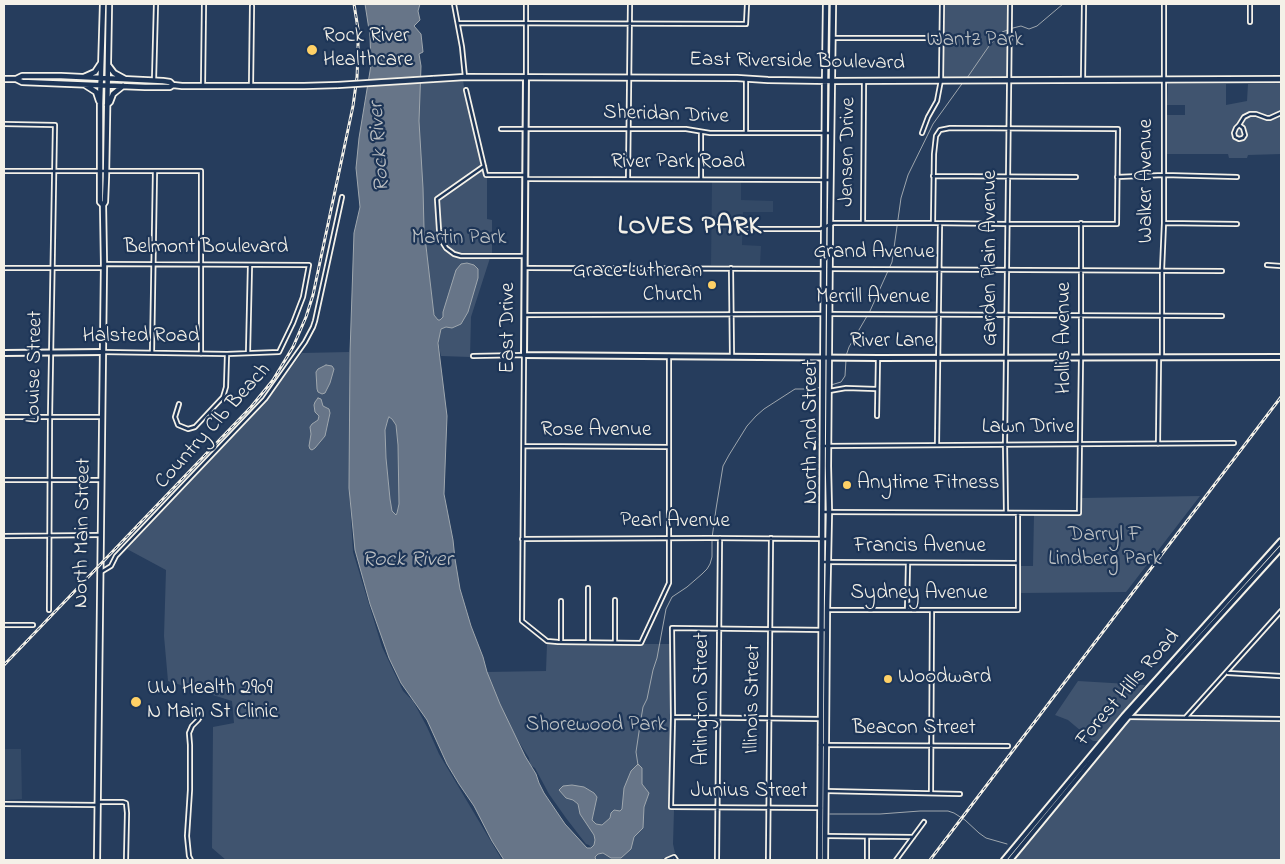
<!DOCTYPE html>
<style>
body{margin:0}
#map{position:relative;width:1285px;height:864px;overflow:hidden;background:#263d5d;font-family:"Indie Flower",sans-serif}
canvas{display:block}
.frame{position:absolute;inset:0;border:5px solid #f4f1e8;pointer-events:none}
</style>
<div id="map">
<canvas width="1285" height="864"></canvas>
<div class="frame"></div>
</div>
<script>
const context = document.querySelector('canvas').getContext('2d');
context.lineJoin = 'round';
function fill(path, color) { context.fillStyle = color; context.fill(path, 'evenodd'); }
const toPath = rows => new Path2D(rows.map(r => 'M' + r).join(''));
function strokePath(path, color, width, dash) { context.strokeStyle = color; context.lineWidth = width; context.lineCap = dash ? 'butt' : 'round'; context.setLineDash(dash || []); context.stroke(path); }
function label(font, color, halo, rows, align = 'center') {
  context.font = font + ' "Indie Flower",sans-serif'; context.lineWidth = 4.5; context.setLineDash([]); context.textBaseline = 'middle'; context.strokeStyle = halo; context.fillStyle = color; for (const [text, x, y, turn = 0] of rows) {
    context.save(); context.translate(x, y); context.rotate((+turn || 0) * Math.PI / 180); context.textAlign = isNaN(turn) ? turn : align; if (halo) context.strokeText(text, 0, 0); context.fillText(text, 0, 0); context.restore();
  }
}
fill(toPath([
 [712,182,741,182,741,200,773,201,773,212,743,212,742,245,761,246,760,265,711,265],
 [4,749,21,749,22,799,4,800]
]), '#334966');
fill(toPath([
 [942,4,1010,4,1008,80,941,80],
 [463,80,465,93,485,175,487,176,487,219,492,220,492,254,490,258,471,317,470,357,441,356,439,346,438,321,434,314,424,230,418,144,418,84],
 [1281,83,1281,154,1248,155,1247,158,1229,158,1228,154,1166,154,1167,115,1185,115,1185,105,1167,105,1168,84,1226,84,1226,105,1247,101,1248,84],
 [349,352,349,488,353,552,382,647,403,691,413,701,427,727,439,754,502,860,226,860,212,848,213,727,234,723,232,701,168,681,164,636,166,570,127,549,271,393,302,353],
 [389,417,392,419,396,425,398,445,399,504,397,513,396,515,392,511,390,499,386,458,385,430,388,419],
 [1200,496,1126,592,1021,593,1021,566,1033,566,1034,515,1077,515,1081,514,1082,498],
 [547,644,671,644,670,810,674,810,673,844,675,853,660,860,595,860,592,849,589,845,586,844,566,818,549,794,535,768,530,765,529,758,503,717,487,672,546,671],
 [1078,681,1145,685,1099,741,1093,741,1068,720,1055,715],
 [1129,718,1281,719,1281,860,1012,860]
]), '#40546f');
const water = toPath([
 [365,4,420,4,418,11,420,20,414,26,421,34,423,52,419,54,421,66,419,121,423,188,424,229,434,315,438,320,440,320,443,317,443,312,456,270,461,264,467,263,474,265,478,269,478,278,468,312,461,324,452,328,446,327,441,329,438,343,447,416,444,494,453,540,455,559,460,589,471,626,483,657,487,672,500,704,525,756,536,774,539,783,544,793,565,824,587,848,591,848,594,845,595,840,594,835,580,814,578,804,573,800,566,798,559,790,563,786,572,785,584,787,594,793,597,797,592,820,596,824,602,825,610,818,611,813,614,810,620,811,622,809,624,788,631,771,638,764,642,768,642,784,649,793,644,807,643,828,634,837,631,849,621,858,611,858,603,853,598,854,595,857,596,860,504,860,492,841,474,806,459,784,447,764,427,720,401,683,389,658,370,604,355,550,349,488,350,353,354,233,360,207,356,168,359,138,371,65,370,36,365,4],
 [389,417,392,419,396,425,398,445,399,504,397,513,396,515,392,511,390,499,386,458,385,430,388,419,389,417],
 [326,365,332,366,334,369,330,383,325,393,322,394,318,392,317,389,316,372,318,369,326,365],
 [318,398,321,399,323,406,329,409,330,413,325,436,315,448,312,450,310,449,309,446,311,434,310,427,312,424,318,420,319,416,315,412,314,405,315,402,318,398]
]);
fill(water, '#677588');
strokePath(water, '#9fa7ae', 1);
strokePath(toPath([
 [967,78,989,46,1002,32,1013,28,1021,26,1029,29,1037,26,1063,4],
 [846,356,849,347,870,311,892,262,901,198,908,175,933,124,964,81],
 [831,385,841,382,845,376,846,360],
 [638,765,636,752,640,725,643,707,647,699,653,670,657,658,666,609,672,597,687,587,702,574,707,569,710,564,712,557,712,538,716,509,723,466,729,455,747,426,756,416,764,409,795,389,813,389,827,386],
 [830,814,880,814,920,811,948,811,954,813,965,820,979,833,986,838,1007,844]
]), '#9fa7ae', 1);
const street = toPath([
 [454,4,462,47,465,77],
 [1250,22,1250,4],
 [458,23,746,24,747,4],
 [833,38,941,38],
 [526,77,526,4],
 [746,79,746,133],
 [1083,79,1084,4],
 [154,80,156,4],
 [203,86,204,4],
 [251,86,252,6],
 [466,90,486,175,525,175],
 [4,124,55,125,50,417,49,610],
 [1239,125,1244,117,1250,114,1256,114,1267,118,1270,118,1281,113],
 [1239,125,1243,128,1245,135,1243,138,1239,139,1235,137,1234,133,1236,128,1239,125],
 [501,129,686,129,710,133,831,133],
 [701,132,701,179],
 [922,133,928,117,937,101,941,80,942,4],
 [484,166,437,199,439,230,441,240,446,248,454,254,461,256,525,256],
 [4,171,201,171,201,354],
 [933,176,1076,177],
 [1117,177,1164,175,1237,177],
 [525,179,830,180],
 [628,179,630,4],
 [863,223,864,82],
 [1164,223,1237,224],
 [745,229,820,229,833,223,933,223,1007,224,1117,224,1118,129,950,128,940,130,936,136,934,154,933,223],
 [1267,265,1281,266],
 [4,268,104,268],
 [525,268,823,269],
 [731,268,732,357],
 [829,269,1222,271],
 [829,314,1222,316],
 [525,315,823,314],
 [103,352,227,354,279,352,293,323,303,297,309,265,104,264],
 [152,353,155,171],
 [248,353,250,265],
 [473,356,524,355,522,621,547,641,558,642,641,643,669,583,669,356],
 [1162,357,1162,270,1164,223,1164,4],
 [829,391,846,388,876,389],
 [179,404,175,417,178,425,188,429,195,427,223,397,226,387,227,354],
 [877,416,878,358],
 [4,417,102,417],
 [1158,444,1159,358],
 [937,445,940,224],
 [524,446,669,447],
 [822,446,1234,443],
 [4,480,101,480],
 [822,512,1079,513,1081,358,1081,223],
 [1006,512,1005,444,1010,4],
 [4,536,100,535],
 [522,539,709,538,828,539],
 [822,562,1017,563],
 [101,572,111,566,116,556,265,399,305,342,313,327,315,321,342,197],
 [561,601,561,642],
 [827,610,1018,610,1018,513],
 [907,610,908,563],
 [4,625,33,625],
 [588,642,588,588],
 [615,642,615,600],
 [1228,673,1281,676],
 [673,717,821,719],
 [1127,717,1281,719],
 [1186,717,1281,611],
 [820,745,1008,746],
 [826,791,960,794],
 [931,793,932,610],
 [98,802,123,802,126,803,127,813,126,860],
 [4,804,98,805],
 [821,808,671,807,673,717,672,628,827,630],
 [826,836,913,837],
 [867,837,867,860],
 [191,860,189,856,187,836,190,790,190,745,189,733,192,726,198,720,202,714],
 [667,860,674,857,676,860],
 [717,860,720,538],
 [768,860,771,538],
 [896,860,924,822]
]);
const secondary = toPath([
 [526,77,524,355,878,358,1281,357],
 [4,353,103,352],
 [1004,860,1124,716,1281,541],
 [1010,860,1128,717,1281,548]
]);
const primary = toPath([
 [108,65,114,73,125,79],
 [84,77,95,72,101,63],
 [4,79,16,79,22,82,145,87,170,87,173,85],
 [16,79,22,76,61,76,163,81,170,82,173,85,182,86,304,86,338,85],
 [433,79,465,77,737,78,768,80,832,81,1281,79],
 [85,85,96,92,99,101],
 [107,105,110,102,113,94,123,86],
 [103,205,105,202,106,177,109,4],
 [97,860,104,264,103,205,100,202,100,104,103,4],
 [820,860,825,81,826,4],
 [825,860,827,610,829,512,828,466,830,224,833,4]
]);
strokePath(street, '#f4f1e8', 6);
strokePath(secondary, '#f4f1e8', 8);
strokePath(primary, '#f4f1e8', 8);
strokePath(street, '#1d3557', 2.5);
strokePath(secondary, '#1d3557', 4);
strokePath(primary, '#1d3557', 4.5);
const rail = toPath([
 [4,665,251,407,273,380,293,347,306,317,313,295,353,106,357,77,358,54,358,29,354,4],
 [930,860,1281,397]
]);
strokePath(rail, '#f4f1e8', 3);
strokePath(rail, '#1d3557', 1, [4]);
const primaryBridge = toPath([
 [338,85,433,79]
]);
strokePath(primaryBridge, '#f4f1e8', 8, []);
strokePath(primaryBridge, '#1d3557', 4.5);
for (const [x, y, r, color] of [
 [312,50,6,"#ffd166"],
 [712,285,5,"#ffd166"],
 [847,485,5,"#ffd166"],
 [888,679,5,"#ffd166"],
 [136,702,6,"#ffd166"]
]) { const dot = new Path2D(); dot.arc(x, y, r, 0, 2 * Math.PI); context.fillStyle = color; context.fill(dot); strokePath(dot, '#1d3557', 2); }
label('21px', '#f4f1e8', '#1d3557', [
 ["Rock River",323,38],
 ["Healthcare",323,62],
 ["Grace Lutheran",702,273,"right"],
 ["Church",702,297,"right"],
 ["Anytime Fitness",857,485],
 ["Woodward",898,679],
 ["UW Health 2909",147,690],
 ["N Main St Clinic",147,714]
], 'left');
label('21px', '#bec2c4', '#1d3557', [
 ["Wantz Park",975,42],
 ["Martin Park",459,240],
 ["Darryl F",1105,537],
 ["Lindberg Park",1105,561],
 ["Shorewood Park",596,727]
]);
label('21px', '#f4f1e8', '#1d3557', [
 ["East Riverside Boulevard",797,63,1],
 ["Sheridan Drive",666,116,2],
 ["Jensen Drive",849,152,-89],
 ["River Park Road",678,164],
 ["Walker Avenue",1148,181,-90],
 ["Belmont Boulevard",206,249],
 ["Grand Avenue",874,254],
 ["Garden Plain Avenue",992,258,-90],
 ["Merrill Avenue",873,299],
 ["East Drive",510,328,-90],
 ["Halsted Road",141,338],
 ["Hollis Avenue",1066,338,-90],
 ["River Lane",892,343],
 ["Louise Street",36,367,-89],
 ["Country Clb Beach",214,427,-48],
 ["Lawn Drive",1028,429],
 ["Rose Avenue",596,432],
 ["North 2nd Street",813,432,-90],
 ["Pearl Avenue",675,523],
 ["North Main Street",84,533,-89],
 ["Francis Avenue",920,548],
 ["Sydney Avenue",919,595],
 ["Forest Hills Road",1129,689,-49],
 ["Arlington Street",704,699,-90],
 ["Illinois Street",754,699,-89],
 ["Beacon Street",914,730],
 ["Junius Street",749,793]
]);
label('italic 22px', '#bcbfc2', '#1d3557', [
 ["Rock River",381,147,-94],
 ["Rock River",407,561]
]);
context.letterSpacing = '1px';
label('bold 26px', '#f4f1e8', '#1d3557', [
 ["LOVES PARK",690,229]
]);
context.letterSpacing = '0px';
</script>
